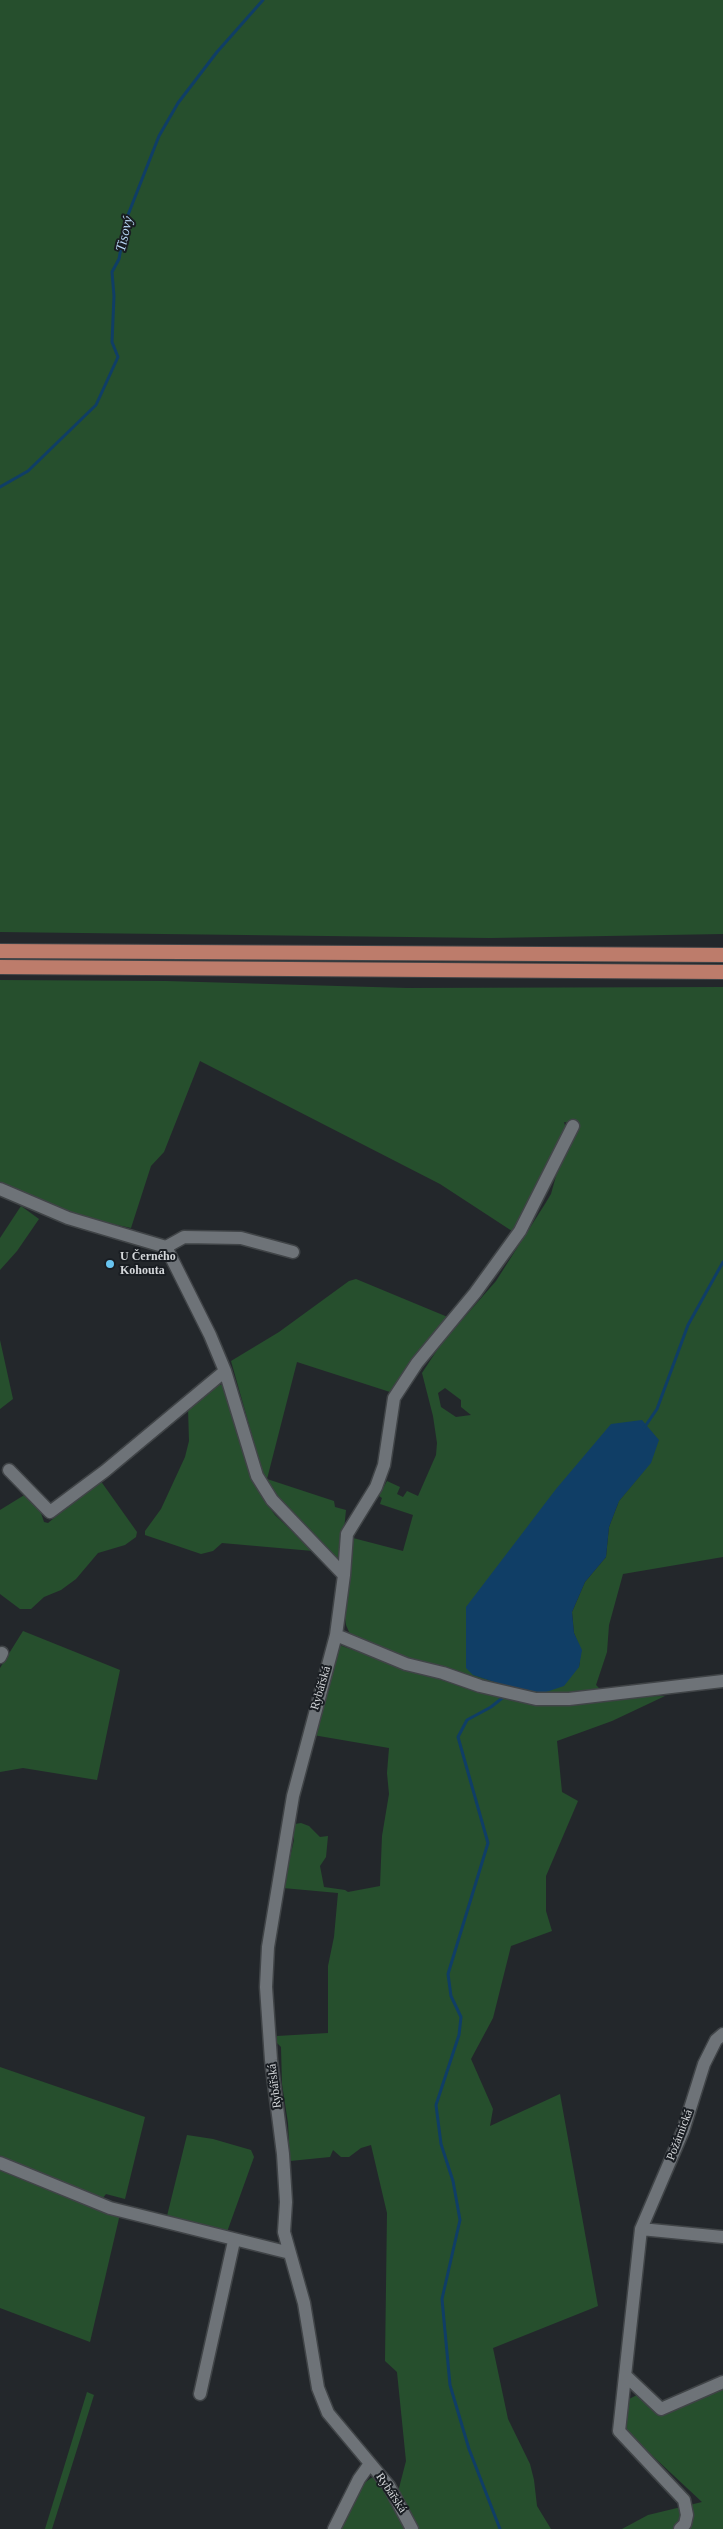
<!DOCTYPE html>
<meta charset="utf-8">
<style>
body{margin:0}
canvas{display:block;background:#23272b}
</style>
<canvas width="723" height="2529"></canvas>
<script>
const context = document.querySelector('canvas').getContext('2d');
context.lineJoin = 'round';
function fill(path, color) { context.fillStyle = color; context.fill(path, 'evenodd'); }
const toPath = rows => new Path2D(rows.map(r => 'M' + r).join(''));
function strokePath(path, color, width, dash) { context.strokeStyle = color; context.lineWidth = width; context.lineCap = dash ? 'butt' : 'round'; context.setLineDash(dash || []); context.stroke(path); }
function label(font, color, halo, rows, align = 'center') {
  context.font = font + ' "Times New Roman",serif'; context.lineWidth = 4; context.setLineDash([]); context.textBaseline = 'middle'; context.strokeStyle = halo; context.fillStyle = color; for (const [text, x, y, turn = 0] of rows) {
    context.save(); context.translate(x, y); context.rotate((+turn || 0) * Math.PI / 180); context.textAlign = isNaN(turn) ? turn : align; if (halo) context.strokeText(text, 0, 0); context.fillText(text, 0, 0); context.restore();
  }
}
fill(toPath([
 [0,0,723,0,723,934,490,938,0,932],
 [0,980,166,981,407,988,723,987,723,1557,623,1574,609,1625,607,1652,596,1685,608,1697,665,1696,612,1721,557,1741,562,1792,578,1801,546,1876,546,1911,552,1931,511,1946,493,2018,471,2059,493,2109,490,2126,560,2094,598,2306,493,2348,508,2419,530,2464,534,2480,537,2506,551,2529,418,2529,398,2492,406,2461,397,2372,385,2361,387,2213,371,2145,361,2148,349,2157,341,2157,333,2150,330,2157,290,2161,288,2123,282,2084,281,2047,277,2043,277,2036,328,2033,328,1966,334,1937,338,1893,283,1888,294,1840,293,1832,295,1824,301,1823,309,1826,320,1837,328,1836,326,1857,320,1866,324,1887,345,1890,348,1892,380,1886,382,1836,389,1794,387,1773,389,1748,313,1735,339,1645,388,1662,387,1649,381,1650,356,1638,349,1632,346,1625,345,1617,353,1538,403,1551,413,1515,380,1504,382,1498,379,1496,387,1481,400,1487,397,1494,403,1497,407,1491,418,1496,436,1455,437,1443,433,1416,422,1373,441,1344,496,1281,545,1204,551,1194,556,1176,578,1124,564,1122,566,1129,515,1233,440,1184,200,1061,164,1152,151,1166,131,1228,76,1216,0,1184],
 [445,1388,461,1400,461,1407,471,1415,456,1417,441,1407,438,1393],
 [651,1463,619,1501,609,1527,606,1557,585,1582,572,1612,574,1633,581,1650,579,1667,510,1687,474,1675],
 [21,1206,39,1219,17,1251,0,1270,0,1238],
 [356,1279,450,1318,390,1392,297,1362,267,1479,334,1501,335,1507,346,1510,341,1559,337,1558,273,1491,264,1478,231,1361,279,1332,349,1281],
 [0,1340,13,1399,0,1409],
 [217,1385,223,1385,250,1472,260,1494,275,1515,313,1551,222,1543,213,1551,201,1554,145,1535,145,1531,161,1509,185,1457,189,1441,188,1408],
 [100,1480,137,1532,136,1537,125,1545,98,1553,76,1579,61,1590,44,1597,31,1609,20,1609,0,1594,0,1510,26,1494,40,1510,44,1522,48,1523],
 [23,1631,120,1670,97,1780,23,1768,0,1772,0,1668],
 [0,2067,145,2117,125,2199,106,2194,102,2199,0,2161],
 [187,2135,213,2139,251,2150,254,2157,227,2232,166,2220],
 [0,2168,120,2214,90,2342,0,2308],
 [723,2387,723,2529,622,2529,648,2515,702,2502,628,2433,623,2425,627,2400,637,2395,661,2415],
 [87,2392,94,2395,52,2529,45,2529],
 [374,2476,396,2506,406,2529,338,2529,360,2486]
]), '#264f2d');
fill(toPath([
 [642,1420,659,1440,651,1463,619,1501,609,1527,606,1557,585,1582,572,1612,574,1633,582,1650,579,1667,564,1686,543,1693,510,1687,473,1675,466,1668,466,1607,556,1489,611,1424]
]), '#103e66');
strokePath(toPath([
 [0,487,28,471,96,405,118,357,112,342,114,296,112,272,119,259,126,220,159,136,178,103,217,52,263,0],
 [644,1428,657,1409,688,1325,723,1262],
 [500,2529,469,2449,450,2385,442,2299,460,2220,453,2181,441,2144,436,2105,459,2035,461,2017,451,1996,448,1974,488,1843,458,1737,467,1720,491,1707,506,1695]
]), '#103e66', 3);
const minor = toPath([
 [0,1189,68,1218,166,1247,210,1335,225,1371,257,1476,272,1500,344,1575,336,1635,293,1796,268,1947,266,1987,271,2060,283,2154,286,2202,284,2232,304,2303,318,2388,328,2413,389,2486,412,2529],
 [166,1247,184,1237,241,1238,293,1252],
 [9,1470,50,1512,105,1471,225,1371],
 [344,1575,347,1534,376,1487,384,1465,394,1398,417,1363,475,1293,520,1231,573,1126],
 [336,1635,406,1664,443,1673,480,1686,536,1699,569,1699,723,1681],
 [0,1657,2,1653],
 [0,2163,110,2208,290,2253],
 [641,2229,723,2237],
 [625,2375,661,2409,723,2382],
 [200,2394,234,2241],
 [334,2529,359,2479,369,2465],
 [680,2529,685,2524,687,2515,684,2500,619,2431,641,2229,683,2131,704,2064,716,2040,723,2034]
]);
const trunk = toPath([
 [0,951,723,955],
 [0,967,723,972]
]);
strokePath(minor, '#404447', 15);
strokePath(trunk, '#404447', 16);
strokePath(minor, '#6e7378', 12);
strokePath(trunk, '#bd7c6b', 14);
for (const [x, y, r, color] of [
 [110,1264,5,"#68c4f0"]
]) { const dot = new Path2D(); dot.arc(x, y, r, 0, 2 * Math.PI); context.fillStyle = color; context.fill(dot); strokePath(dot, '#191d22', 2); }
label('bold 12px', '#d4d7da', '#191d22', [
 ["U Černého",120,1257],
 ["Kohouta",120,1271]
], 'left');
label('12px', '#d4d7da', '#191d22', [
 ["Rybářská",321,1688,-74],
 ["Rybářská",275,2086,-97],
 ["Požárnická",680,2135,-69],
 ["Rybářská",391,2493,56]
]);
label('italic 14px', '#b9d8f7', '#191d22', [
 ["Tisový",125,234,-77]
]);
</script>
